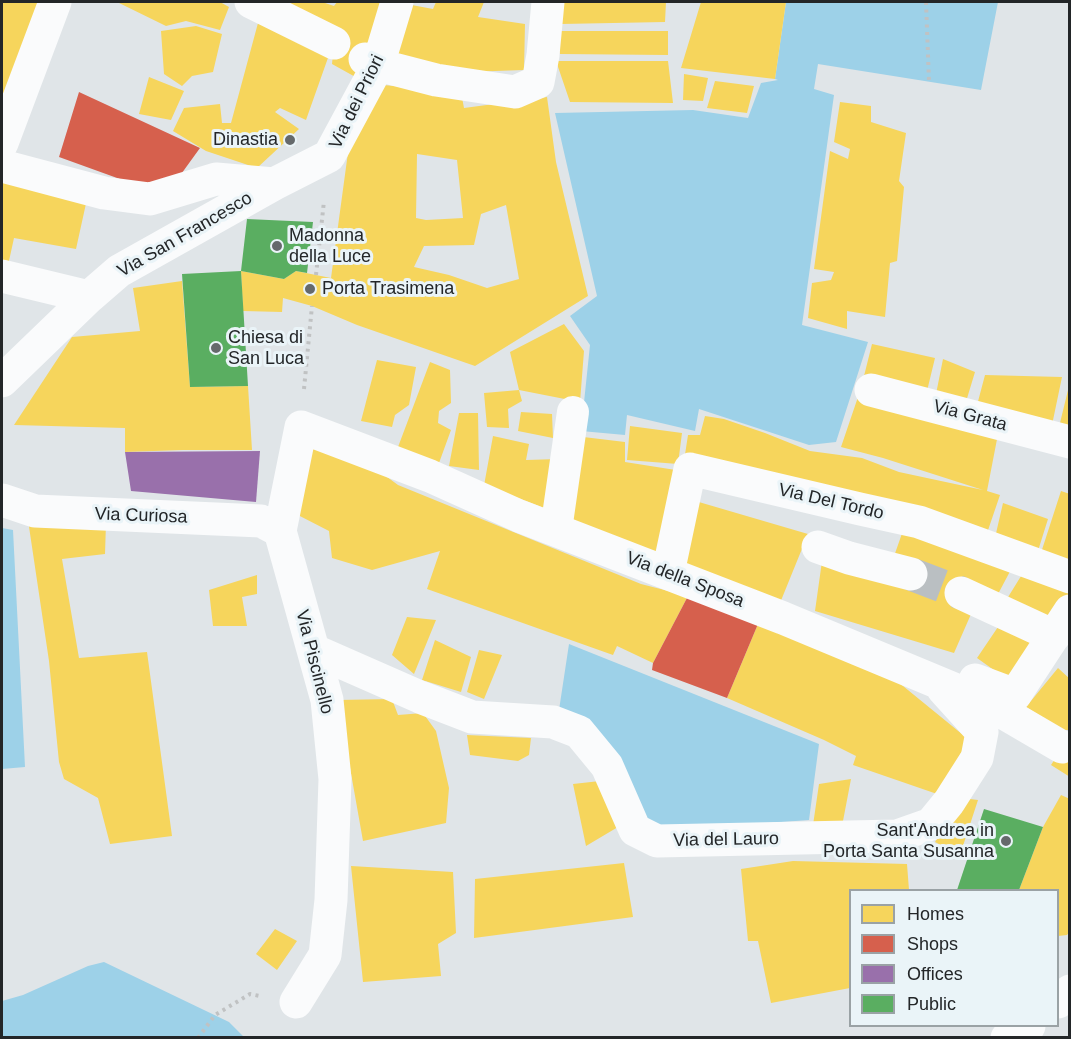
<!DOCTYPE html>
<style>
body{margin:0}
#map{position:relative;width:1071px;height:1039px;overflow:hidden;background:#e0e5e8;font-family:Helvetica,sans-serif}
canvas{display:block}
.frame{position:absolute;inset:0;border:3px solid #232628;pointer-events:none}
.legend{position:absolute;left:849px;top:889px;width:210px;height:138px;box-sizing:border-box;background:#eaf4f8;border:2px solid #9aa2a5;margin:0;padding:8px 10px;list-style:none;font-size:18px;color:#232628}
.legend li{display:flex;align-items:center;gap:12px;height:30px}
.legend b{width:30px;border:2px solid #9aa2a5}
</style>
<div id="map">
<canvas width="1071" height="1039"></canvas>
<div class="frame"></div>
<ul class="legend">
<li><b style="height:16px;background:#f6d55c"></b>Homes</li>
<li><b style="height:16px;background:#d6604d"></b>Shops</li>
<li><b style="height:16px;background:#9970ab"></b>Offices</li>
<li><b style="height:16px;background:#5aae61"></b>Public</li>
</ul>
</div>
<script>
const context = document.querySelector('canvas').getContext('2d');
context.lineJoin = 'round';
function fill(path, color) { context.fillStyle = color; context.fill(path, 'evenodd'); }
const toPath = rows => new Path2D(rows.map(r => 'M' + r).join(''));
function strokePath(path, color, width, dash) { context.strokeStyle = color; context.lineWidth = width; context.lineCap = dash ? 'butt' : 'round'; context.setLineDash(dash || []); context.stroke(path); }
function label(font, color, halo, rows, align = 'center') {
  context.font = font + ' Helvetica,sans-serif'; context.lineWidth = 6; context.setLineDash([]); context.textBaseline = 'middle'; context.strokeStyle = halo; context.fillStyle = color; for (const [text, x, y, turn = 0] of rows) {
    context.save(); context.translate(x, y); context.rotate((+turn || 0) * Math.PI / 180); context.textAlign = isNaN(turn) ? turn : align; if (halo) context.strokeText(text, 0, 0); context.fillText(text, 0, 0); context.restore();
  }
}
fill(toPath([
 [786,2,998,2,981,90,818,64,814,89,834,95,802,325,868,342,836,442,809,445,699,409,695,431,627,415,625,435,581,431,590,345,570,316,597,296,555,113,693,110,748,118,761,83,778,80,775,79],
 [2,528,13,530,25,767,2,769],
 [569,644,819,744,809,820,659,831,643,818,559,710],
 [104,962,229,1022,244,1037,2,1037,2,1001,23,995,88,966]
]), '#9dd1e8');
fill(toPath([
 [2,2,50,2,2,130],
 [117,2,220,2,229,7,220,30,186,21,166,26],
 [290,2,322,2,334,6,337,2,383,2,359,79,332,64,334,43,284,15],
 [436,2,484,2,478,17,525,24,524,70,437,73,385,62,401,3,433,9],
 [557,2,666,2,665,22,561,24],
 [701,2,786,2,775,79,681,68],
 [258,23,329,55,306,120,280,108,275,112,299,129,257,168,206,151,173,131,184,108,220,104,222,123,231,123],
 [196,26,222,34,213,72,192,76,182,86,164,74,161,31],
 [555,31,668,31,668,55,560,54],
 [556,61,668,61,673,103,570,102],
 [684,74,708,78,703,101,683,100],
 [149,77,184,91,171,120,139,114],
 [715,81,754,86,747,113,707,108],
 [372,84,461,92,464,108,547,97,556,162,588,296,475,366,357,325,312,306,283,298,282,312,243,311,241,271,284,279,296,271,331,278,349,145],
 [417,154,457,160,463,218,426,220,416,218],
 [506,205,519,279,487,288,449,275,414,267,424,246,474,245,481,214],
 [840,102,871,106,871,122,906,133,899,181,904,187,897,261,890,263,885,317,847,311,847,329,808,318,812,283,831,280,834,272,814,269,830,151,848,159,850,149,834,142],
 [2,179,87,199,76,249,14,238,7,270,2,268],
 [182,281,190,387,248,386,252,450,183,450,125,452,125,428,14,425,72,337,140,331,133,288],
 [564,324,584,351,580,402,519,390,522,401,508,409,509,428,487,427,484,393,519,390,510,352],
 [872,344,935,358,927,391,863,380],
 [943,359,975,372,965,405,936,394],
 [377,360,416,367,409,405,395,415,392,427,361,421],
 [430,362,450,370,451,403,439,411,438,423,451,430,439,463,398,447],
 [985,375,1062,377,1052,425,976,409],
 [1069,386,1070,386,1070,429,1059,427],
 [858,397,998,434,987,491,1000,495,985,539,684,461,688,435,700,435,705,416,724,419,765,433,810,451,862,458,899,472,983,490,883,458,841,447],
 [521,412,552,414,553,438,518,431],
 [459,413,478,413,479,470,449,466],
 [630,426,682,433,678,464,627,460],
 [493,436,529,444,526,460,559,459,552,511,518,498,483,491],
 [575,436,625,442,625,462,682,471,668,555,563,524],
 [306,445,360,457,398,485,641,584,688,596,653,663,617,646,613,655,427,589,440,551,372,570,332,558,329,531,294,513],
 [1061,491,1070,494,1070,575,1038,562],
 [692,500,808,534,780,603,676,564],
 [1003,503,1048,519,1037,554,994,542],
 [28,520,106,523,105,554,62,559,79,658,147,652,172,836,110,844,98,798,64,779,59,762,49,661],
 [906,522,1016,560,997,596,975,605,954,653,815,611,823,554,892,562],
 [1026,568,1070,582,1070,597,1054,624,1005,602],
 [257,575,257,594,242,597,247,626,213,626,209,590],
 [407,617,436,620,414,674,392,655],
 [1002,621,1037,646,1012,683,977,658],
 [758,624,892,677,968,739,940,795,853,765,856,756,824,740,727,698],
 [435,640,471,657,461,692,422,680],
 [479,650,502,655,484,699,467,692],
 [1058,668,1070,679,1070,730,1063,730,1026,707],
 [392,699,398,715,423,713,436,731,449,788,446,823,363,841,338,700],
 [467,735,531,738,529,755,518,761,470,755],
 [1070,736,1070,777,1051,765],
 [851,779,843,821,813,825,819,784],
 [600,781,618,827,586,846,573,784],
 [1061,795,1070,799,1070,931,1067,935,1058,936,1058,890,1019,890,1043,827],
 [962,798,978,800,960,855,935,842],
 [793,861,907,864,909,890,850,890,850,988,771,1003,758,941,748,941,741,869],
 [624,863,633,917,474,938,475,879],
 [351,866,453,872,456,933,438,944,441,976,363,982],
 [275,929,297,941,277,970,256,954]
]), '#f6d55c');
fill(toPath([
 [79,92,200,148,179,177,142,187,59,157],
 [688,596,758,624,727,698,652,670,653,663]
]), '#d6604d');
fill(toPath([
 [260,451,256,502,131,491,125,452]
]), '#9970ab');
fill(toPath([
 [247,219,313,222,307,273,296,271,284,279,241,271],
 [241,271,248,386,190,387,182,274],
 [984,809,1043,827,1019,890,957,890]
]), '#5aae61');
strokePath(toPath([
 [911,574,961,593]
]), '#babfc2', 33, [33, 16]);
strokePath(toPath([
 [926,2,929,82],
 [316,275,324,201],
 [304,389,312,306],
 [198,1038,215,1015,250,994,260,996]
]), '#c0c2c3', 4, [3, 4.5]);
strokePath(toPath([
 [556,530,573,412]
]), '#fafbfc', 32);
strokePath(toPath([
 [251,2,334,43],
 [365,59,378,65,436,80,515,92,538,82,543,55,548,2],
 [2,143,55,2],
 [2,166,104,193,150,199,216,179,274,184],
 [2,276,89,297],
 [2,381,89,297,119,271,274,184,329,156,378,65,397,2],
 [871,390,1070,442],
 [2,500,35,511,261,521,280,531],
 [818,547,849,558,911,574],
 [668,573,690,469,860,509,919,522,1070,577],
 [961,593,1054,636],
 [313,650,420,697,472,717,553,722,579,732,607,766,635,830,657,841,897,836,931,824,949,802,977,758,982,732,943,689],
 [975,680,1015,695,1070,611],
 [296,1002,325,955,331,900,335,779,327,700,280,531,301,427,430,476,519,516,783,618,985,702,1062,747]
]), '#fafbfc', 33);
strokePath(toPath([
 [1058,1002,1070,991],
 [1007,1038,1023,1030,1029,1026]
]), '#fafbfc', 33);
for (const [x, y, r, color] of [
 [290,140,6,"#65696b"],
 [277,246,6,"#65696b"],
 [310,289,6,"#65696b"],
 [216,348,6,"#65696b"],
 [1006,841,6,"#65696b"]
]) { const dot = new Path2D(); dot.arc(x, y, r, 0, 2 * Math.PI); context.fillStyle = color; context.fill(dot); strokePath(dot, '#eaf4f8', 2); }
label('18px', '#232628', '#eaf4f8', [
 ["Via dei Priori",357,102,-64],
 ["Via San Francesco",185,235,-30],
 ["Via Grata",970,416,15],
 ["Via Del Tordo",831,502,13],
 ["Via Curiosa",141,516,2],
 ["Via della Sposa",685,580,21],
 ["Via Piscinello",314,662,76],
 ["Via del Lauro",726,840,-1]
]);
label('18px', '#232628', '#eaf4f8', [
 ["Dinastia",278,140,"right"],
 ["Madonna",289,236],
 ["della Luce",289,257],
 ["Porta Trasimena",322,289],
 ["Chiesa di",228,338],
 ["San Luca",228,359],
 ["Sant'Andrea in",994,831,"right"],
 ["Porta Santa Susanna",994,852,"right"]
], 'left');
</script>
